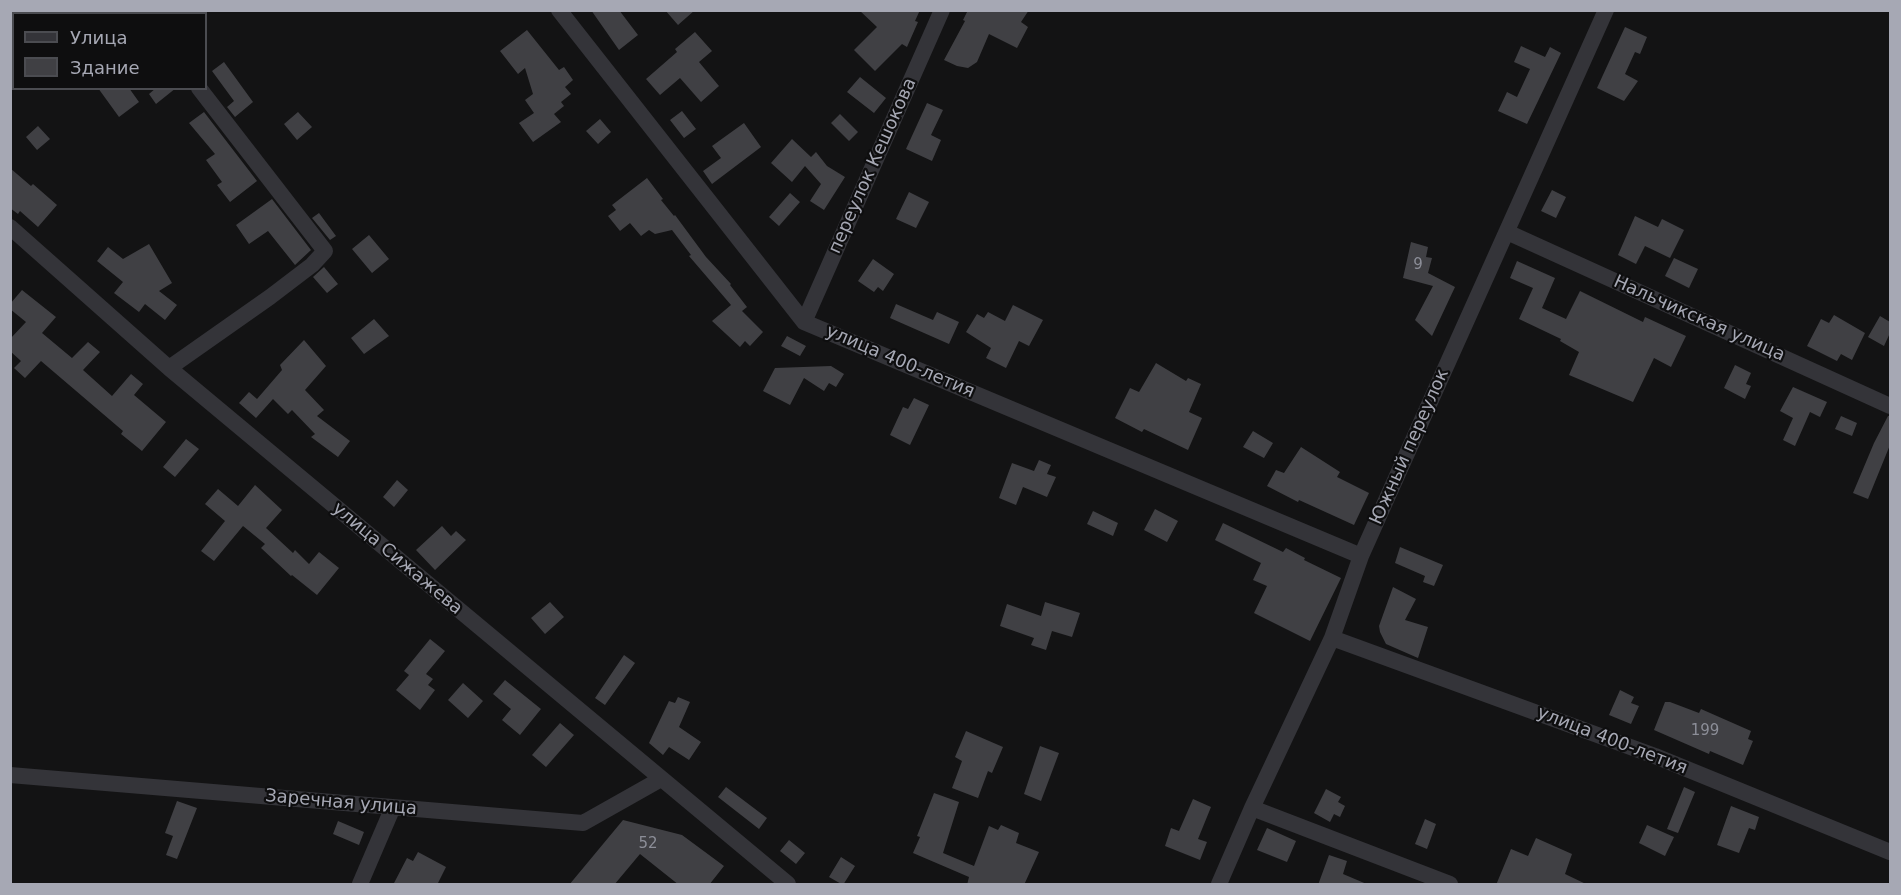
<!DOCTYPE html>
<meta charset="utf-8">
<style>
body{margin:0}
#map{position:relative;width:1901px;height:895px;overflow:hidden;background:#131314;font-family:"DejaVu Sans",sans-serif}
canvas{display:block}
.frame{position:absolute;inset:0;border:12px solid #a6a8b4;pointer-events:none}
.legend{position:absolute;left:12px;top:12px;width:195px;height:78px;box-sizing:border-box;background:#0e0e0f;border:2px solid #4b4c51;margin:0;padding:8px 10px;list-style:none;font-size:18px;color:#a6a8b4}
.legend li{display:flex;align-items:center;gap:12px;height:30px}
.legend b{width:30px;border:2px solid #4b4c51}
</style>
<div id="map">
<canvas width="1901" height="895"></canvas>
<div class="frame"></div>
<ul class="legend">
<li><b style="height:8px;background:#343439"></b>Улица</li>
<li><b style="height:16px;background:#404044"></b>Здание</li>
</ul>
</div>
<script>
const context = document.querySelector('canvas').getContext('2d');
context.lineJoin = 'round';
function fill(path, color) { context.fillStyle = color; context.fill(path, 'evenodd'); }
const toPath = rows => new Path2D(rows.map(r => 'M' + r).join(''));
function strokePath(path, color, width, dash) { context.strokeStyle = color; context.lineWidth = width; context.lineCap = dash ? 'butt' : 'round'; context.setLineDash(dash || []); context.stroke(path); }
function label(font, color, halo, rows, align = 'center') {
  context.font = font + ' "DejaVu Sans",sans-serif'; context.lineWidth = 4.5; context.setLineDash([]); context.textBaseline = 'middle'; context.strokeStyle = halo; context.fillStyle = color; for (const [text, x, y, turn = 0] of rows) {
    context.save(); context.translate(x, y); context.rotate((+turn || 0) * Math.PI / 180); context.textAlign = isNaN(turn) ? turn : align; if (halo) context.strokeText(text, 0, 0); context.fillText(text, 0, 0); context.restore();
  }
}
fill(toPath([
 [591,10,619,10,638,35,619,50],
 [665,10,695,10,678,25],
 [859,10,920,10,915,21,918,22,907,47,902,44,875,71,854,50,877,27],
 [968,10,1029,10,1021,22,1028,27,1017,48,989,34,977,62,968,68,957,66,944,60,965,21,963,20],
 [1625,27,1647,37,1640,54,1635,52,1625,74,1638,81,1624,101,1597,88],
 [527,30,559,70,564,67,573,80,565,87,571,94,561,102,564,106,554,114,561,122,533,142,519,123,534,113,525,100,533,94,525,68,518,74,500,51],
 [695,32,712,51,699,62,719,86,701,102,680,78,660,95,646,79,677,52,675,49],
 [1521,46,1545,57,1550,47,1561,53,1527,124,1498,111,1507,92,1517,97,1530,69,1514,62],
 [224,62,253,102,235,117,227,107,234,101,212,71],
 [860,77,886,98,874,113,847,92],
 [98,88,129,88,139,102,119,117],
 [156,88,176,88,156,104,149,94],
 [927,103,943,110,931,135,941,140,932,161,906,149],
 [682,111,696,129,684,138,670,120],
 [204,112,257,181,230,202,217,185,222,182,206,160,215,154,189,123],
 [298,112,312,127,297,140,284,124],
 [840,114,858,132,849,141,831,123],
 [600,119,611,132,598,144,586,131],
 [744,123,761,147,712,184,703,171,721,158,712,146],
 [38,126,50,139,37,150,26,137],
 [792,139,811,157,816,152,827,166,845,177,824,210,810,201,821,184,805,166,792,182,771,163],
 [10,168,31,186,33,184,57,205,38,227,20,211,18,214,10,208],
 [647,178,663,199,661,200,674,216,675,215,706,257,731,284,730,285,747,307,742,311,763,332,750,346,745,341,740,347,712,321,731,305,689,256,691,255,672,230,655,234,649,230,641,236,630,223,620,231,608,216,616,210,612,205],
 [1552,190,1566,197,1556,218,1541,211],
 [909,192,929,202,916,228,896,219],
 [790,193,800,202,779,226,769,217],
 [272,199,311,250,295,265,268,231,249,244,236,225],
 [319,213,336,236,330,240,312,218],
 [1635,216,1658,227,1662,219,1684,230,1670,258,1645,246,1636,264,1618,255],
 [369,235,389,259,372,273,352,249],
 [1411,242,1428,247,1426,257,1432,258,1428,273,1455,287,1432,336,1415,320,1433,286,1403,278],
 [149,244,172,283,159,291,177,305,165,320,145,304,139,312,114,293,123,282,97,261,108,247,123,259],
 [1674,258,1698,269,1689,288,1665,276],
 [873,259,894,274,883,291,878,287,874,292,858,281],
 [1517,261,1555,278,1542,308,1566,319,1580,291,1643,322,1645,317,1686,336,1671,367,1654,358,1633,402,1569,375,1579,352,1560,341,1561,339,1519,319,1533,288,1510,278],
 [324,267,338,284,327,293,313,277],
 [22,290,56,317,42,333,72,358,88,342,100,352,83,370,112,396,131,374,143,384,134,395,166,422,142,451,121,434,123,431,41,361,25,378,14,368,21,361,10,351,10,339,26,322,10,309,10,304],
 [896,304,933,320,937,312,959,322,949,344,890,318],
 [1013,305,1043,320,1029,346,1019,341,1006,368,986,358,991,348,966,332,977,314,984,318,988,312,1005,321],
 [1834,315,1865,333,1852,360,1841,354,1837,361,1807,346,1821,319,1829,323],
 [1880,316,1890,322,1890,333,1884,346,1868,337],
 [374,319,389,336,364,354,351,338],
 [787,336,806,346,800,356,781,346],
 [304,340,326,366,305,390,324,410,317,416,350,441,338,457,311,437,315,434,292,410,288,414,273,399,256,418,239,403,249,392,257,399,282,370,280,365],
 [1156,363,1186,381,1188,378,1201,384,1189,412,1202,418,1188,450,1144,429,1142,432,1115,418,1130,388,1139,392],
 [1735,365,1751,373,1746,384,1751,386,1745,399,1724,388],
 [831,366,844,374,836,387,829,383,824,391,804,378,790,405,763,391,775,368],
 [1793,387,1827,402,1820,417,1810,412,1795,446,1783,440,1793,418,1780,411],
 [914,398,929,405,910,445,890,435,903,407,908,409],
 [1841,416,1857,423,1852,436,1835,429],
 [1888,416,1890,416,1890,445,1868,499,1853,493,1874,443],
 [1253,431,1273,443,1264,458,1243,447],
 [186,439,199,449,175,477,163,467],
 [1301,447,1340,472,1337,477,1369,493,1354,525,1299,500,1298,502,1267,486,1276,470,1284,473],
 [1039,460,1051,465,1047,474,1056,477,1047,497,1023,487,1016,505,999,498,1012,463,1034,471],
 [397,480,408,490,394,507,383,497],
 [255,485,282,510,266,528,293,553,295,550,309,564,319,552,339,568,317,595,292,575,291,576,261,548,265,544,243,526,214,561,201,551,225,521,205,504,218,489,238,506],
 [1155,509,1178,521,1167,542,1144,530],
 [1093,511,1118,523,1113,536,1087,524],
 [1223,523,1283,552,1286,548,1305,558,1304,560,1341,578,1310,641,1254,613,1267,586,1253,580,1261,563,1215,540],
 [442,526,451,536,456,531,466,540,435,570,416,550],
 [1400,547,1443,565,1434,586,1423,582,1425,576,1395,563],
 [1393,587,1416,599,1405,620,1428,627,1418,658,1386,644,1380,632,1379,626],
 [550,602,564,617,545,634,531,618],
 [1045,602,1080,613,1072,637,1052,631,1046,650,1031,645,1034,638,1000,626,1007,604,1041,616],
 [430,639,445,651,426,674,433,679,428,685,435,690,420,710,396,690,409,675,404,671],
 [624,655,635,663,605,705,595,698],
 [505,680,541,709,520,735,502,720,511,709,493,694],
 [463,683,483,701,468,718,448,700],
 [1620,690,1634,697,1631,703,1639,706,1631,724,1609,715],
 [678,697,690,702,679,727,701,742,689,760,669,747,663,755,649,743,669,701,675,703],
 [1665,702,1670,702,1699,713,1701,709,1751,731,1748,739,1753,741,1743,765,1710,751,1709,754,1654,730],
 [560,723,574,735,546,767,532,755],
 [966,731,1003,747,992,773,988,771,978,798,952,788,962,761,955,757],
 [1040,746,1059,753,1041,801,1024,794],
 [726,787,767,818,759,829,718,797],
 [1684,787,1695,792,1678,833,1667,829],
 [1326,789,1341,797,1338,802,1345,806,1340,817,1334,814,1330,822,1314,813],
 [934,793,959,802,943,853,974,866,989,826,998,830,1001,825,1019,833,1016,843,1039,852,1024,885,967,885,969,877,913,853,920,837,917,836],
 [1193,799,1211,807,1198,839,1207,842,1200,860,1165,846,1171,828,1179,831],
 [177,801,197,808,177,859,166,855,173,836,165,833],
 [1731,806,1759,817,1755,830,1749,828,1739,853,1717,845],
 [1425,819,1436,824,1427,849,1415,844],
 [623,820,682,835,724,866,709,885,679,885,640,854,614,885,569,885],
 [338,821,364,832,359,845,333,834],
 [1647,825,1674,837,1665,856,1639,843],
 [1267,828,1296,841,1287,862,1257,850],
 [1536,838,1572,854,1565,874,1588,885,1496,885,1511,849,1528,856],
 [789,840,805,853,796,864,780,851],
 [418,852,446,867,437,885,393,885,407,858,413,861],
 [1329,855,1347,861,1343,874,1369,885,1318,885],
 [841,857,855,866,843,885,829,877]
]), '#404044');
strokePath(toPath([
 [137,10,139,14],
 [559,10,804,322,1361,556],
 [10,227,169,368,788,884],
 [1507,232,1890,406],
 [804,322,942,10],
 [169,368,270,297,312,265,325,251,199,88],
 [1332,638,1655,756,1890,852],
 [10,775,583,823,661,779],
 [1252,808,1450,884],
 [360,884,393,807],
 [1219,884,1252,808,1332,638,1361,556,1606,10]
]), '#343439', 16);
label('15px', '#8c8e98', null, [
 ["9",1418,265],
 ["199",1705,731],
 ["52",648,844]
]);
label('18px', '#a6a8b4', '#0e0e0f', [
 ["переулок Кешокова",873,166,-66],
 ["Нальчикская улица",1699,319,24],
 ["улица 400-летия",900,362,23],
 ["Южный переулок",1410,447,-66],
 ["улица Сижажева",397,559,40],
 ["улица 400-летия",1612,741,21],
 ["Заречная улица",341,803,5]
]);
</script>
